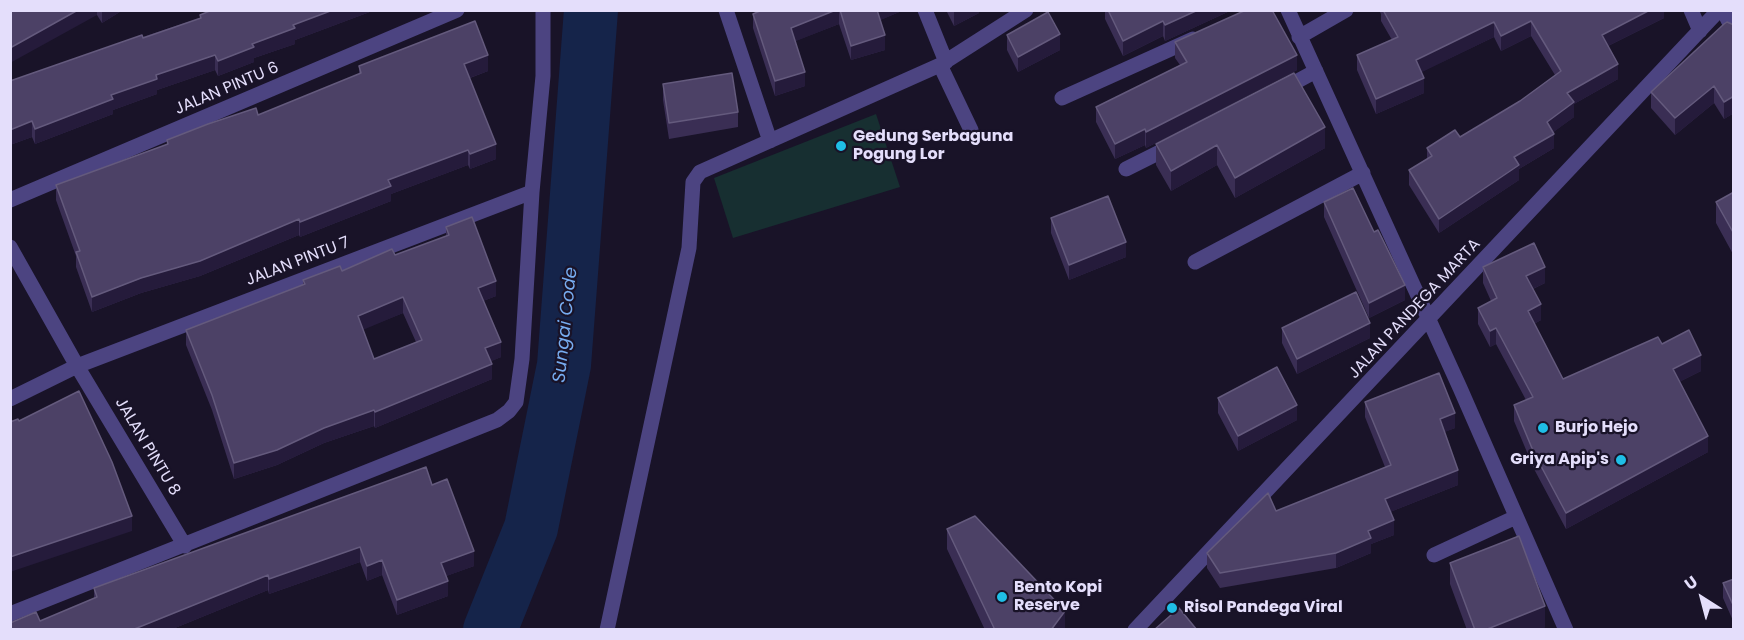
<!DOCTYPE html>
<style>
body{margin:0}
#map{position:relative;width:1744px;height:640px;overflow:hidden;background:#191328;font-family:Poppins,sans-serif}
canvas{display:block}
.frame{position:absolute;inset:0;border:12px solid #e4defb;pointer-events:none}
.north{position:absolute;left:1672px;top:568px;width:60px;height:60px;-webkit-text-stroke:4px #191328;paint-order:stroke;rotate:324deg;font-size:16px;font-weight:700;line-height:24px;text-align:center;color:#e4defb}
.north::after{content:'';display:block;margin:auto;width:21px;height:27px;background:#e4defb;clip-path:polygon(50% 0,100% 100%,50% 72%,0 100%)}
</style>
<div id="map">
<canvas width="1744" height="640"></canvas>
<div class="frame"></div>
<div class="north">U</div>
</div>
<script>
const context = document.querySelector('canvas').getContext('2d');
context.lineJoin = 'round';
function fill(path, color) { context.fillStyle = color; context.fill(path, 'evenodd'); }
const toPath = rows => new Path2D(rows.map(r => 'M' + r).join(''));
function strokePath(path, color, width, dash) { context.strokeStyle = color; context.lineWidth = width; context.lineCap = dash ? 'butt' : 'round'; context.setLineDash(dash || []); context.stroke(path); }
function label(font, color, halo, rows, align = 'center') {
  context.font = font + ' Poppins,sans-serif'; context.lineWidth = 4.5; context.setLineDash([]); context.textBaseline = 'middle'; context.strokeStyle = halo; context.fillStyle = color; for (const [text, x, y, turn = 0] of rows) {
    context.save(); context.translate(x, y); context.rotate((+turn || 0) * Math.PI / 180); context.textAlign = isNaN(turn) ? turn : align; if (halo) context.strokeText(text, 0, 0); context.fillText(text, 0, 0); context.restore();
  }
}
fill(toPath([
 [876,114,900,187,733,238,714,178]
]), '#172f31');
strokePath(toPath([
 [490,630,531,528,564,365,591,10]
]), '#15244a', 54);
strokePath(toPath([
 [726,10,770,141],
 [925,10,946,62],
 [1288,10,1460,388,1566,630],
 [1691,10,1700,31],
 [1723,10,1734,32],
 [1299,37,1346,10],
 [940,65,971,130],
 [1281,90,1316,71],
 [1062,98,1193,39],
 [1126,169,1174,145],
 [10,200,457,10],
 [10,247,77,366,185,546],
 [1195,262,1363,173],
 [10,399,77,366,532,192],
 [1434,555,1516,517],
 [10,614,497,420,509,411,516,402,522,359,532,192,543,76,543,10],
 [607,630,689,248,693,182,700,172,940,65,1026,10],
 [1135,630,1719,10]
]), '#4c4481', 15);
fill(toPath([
 [10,10,123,10,102,23,97,15],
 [212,10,375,10,295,40,295,44,254,58,254,62,218,76,215,70,157,90,157,94,113,110,113,114,35,144,32,137,10,145,10,81,200,18,200,15],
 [756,10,904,10,880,20,885,50,851,60,839,24,795,41,805,86,775,96,753,28,753,14,757,12],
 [946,10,979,10,979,13,954,26],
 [1105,10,1232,10,1165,41,1163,36,1123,56,1105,19],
 [1379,10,1664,10,1664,18,1608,46,1618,79,1574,104,1574,117,1553,132,1554,148,1519,169,1519,180,1439,233,1409,185,1409,170,1427,159,1427,148,1460,137,1520,101,1555,75,1531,36,1501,51,1494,37,1421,72,1424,93,1376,114,1357,70,1357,55,1392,40,1381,21,1381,14],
 [1734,25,1734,113,1724,119,1714,103,1675,135,1651,108,1651,92],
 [1007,35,1060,50,1018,72,1007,50],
 [1175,42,1297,70,1146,148,1145,145,1115,159,1096,122,1096,107,1180,65,1175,58],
 [359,66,488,71,470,78,496,159,470,169,468,165,391,194,391,201,300,237,299,235,200,276,141,293,92,312,76,267,76,256,56,200,56,185,167,144,167,140,258,115,359,74],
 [663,84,738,112,738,127,669,139,663,100],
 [1156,144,1325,148,1235,198,1217,165,1171,191,1156,165],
 [1734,192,1734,256,1716,223,1716,202],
 [1324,202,1405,300,1369,318,1324,217],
 [1051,218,1126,257,1069,280,1051,233],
 [446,227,496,296,483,301,501,357,491,361,492,379,375,428,374,426,324,443,277,465,234,479,212,410,186,345,186,330,303,285,303,280,342,271,395,255,446,236],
 [403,313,416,342,374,359,363,329],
 [1483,267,1545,283,1533,289,1541,320,1534,324,1563,379,1662,344,1701,371,1679,382,1708,452,1566,529,1534,469,1514,421,1514,405,1526,400,1496,344,1490,347,1478,324,1478,308,1491,301,1483,283],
 [1282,328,1370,338,1297,374,1282,343],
 [1218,398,1297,420,1238,451,1218,413],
 [1365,402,1455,428,1444,432,1458,485,1390,512,1394,535,1371,544,1371,553,1336,568,1220,588,1207,568,1207,553,1276,511,1385,467,1365,417],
 [432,485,474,566,446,576,448,596,397,615,382,575,367,581,360,562,269,594,268,590,170,630,10,630,40,621,94,599,94,588],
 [947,529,1065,630,985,630,947,549],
 [1450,563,1545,627,1540,630,1467,630,1450,584],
 [1734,579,1734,623,1723,598,1723,583]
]), '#3a2e54');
fill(toPath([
 [78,10,97,10,97,15,10,63,10,48],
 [102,10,123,10,102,23],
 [333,10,375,10,295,40,295,44,254,58,254,62,218,76,218,61,293,25],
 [836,10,839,10,839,24,791,43,791,28],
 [876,10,904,10,876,22],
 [956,10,979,10,979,13,954,26,954,12],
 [1198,10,1232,10,1165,41,1165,25],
 [1650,10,1664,10,1664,18,1602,49,1602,35],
 [1163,21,1163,36,1123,56,1123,41],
 [1531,21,1531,36,1501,51,1501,36],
 [1494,22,1494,37,1416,75,1416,60],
 [1060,34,1060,50,1018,72,1018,57],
 [885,35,885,50,851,60,851,46],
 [215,55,215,70,157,90,157,94,113,110,113,114,35,144,35,129,156,75],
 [488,55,488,71,464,80,464,64],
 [1297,55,1297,70,1146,148,1146,132],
 [1618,64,1618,79,1574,104,1574,117,1547,137,1547,122,1567,93],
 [805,72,805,86,775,96,775,81],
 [1424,78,1424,93,1376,114,1376,99],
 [1714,86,1714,103,1675,135,1675,118],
 [1734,96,1734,113,1724,119,1724,102],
 [32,121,32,137,10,145,10,130],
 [1325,127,1325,148,1235,198,1235,178],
 [1145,129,1145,145,1115,159,1115,144],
 [1554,134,1554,148,1519,169,1519,180,1439,233,1439,219,1514,157],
 [496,144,496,159,470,169,470,154],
 [1217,145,1217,165,1171,191,1171,171],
 [468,150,468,165,391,194,391,201,300,237,300,222,388,180],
 [299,219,299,235,200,276,141,293,92,312,92,297],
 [1126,242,1126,257,1069,280,1069,265],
 [1545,267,1545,283,1526,292,1526,276],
 [496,281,496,296,478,303,478,288],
 [1405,285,1405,300,1369,318,1369,303],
 [403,297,403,313,358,332,358,316],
 [1541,304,1541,320,1528,327,1528,311],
 [10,323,12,323,12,344,10,345],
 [1370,323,1370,338,1297,374,1297,359],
 [1496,328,1496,344,1490,347,1490,331],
 [501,342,501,357,485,364,485,348],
 [1701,355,1701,371,1673,385,1673,369],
 [492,364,492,379,375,428,375,412],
 [1297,405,1297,420,1238,451,1238,436],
 [374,410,374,426,324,443,277,465,234,479,234,463,324,428],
 [1455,413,1455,428,1440,434,1440,419],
 [1708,436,1708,452,1566,529,1566,513],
 [1458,470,1458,485,1385,514,1385,499],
 [132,516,132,531,10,572,10,557],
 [1394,520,1394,535,1371,544,1371,553,1336,568,1336,553,1368,531],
 [360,547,360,562,269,594,269,579],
 [474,551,474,566,441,578,441,563],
 [382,560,382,575,367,581,367,566],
 [268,575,268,590,170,630,132,630],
 [448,581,448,596,397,615,397,600],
 [1545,606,1545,627,1540,630,1485,630],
 [1065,611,1065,630,1051,630]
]), '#251b3b');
const building = toPath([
 [10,10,78,10,10,48,10,10],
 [212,10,333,10,293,25,295,28,252,44,254,47,218,61,215,55,156,75,157,79,111,95,113,99,35,129,32,121,10,130,10,81,142,35,143,38,201,18,200,15,212,10],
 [762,10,836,10,791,28,805,72,775,81,753,14,762,10],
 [840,10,877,10,885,35,851,46,840,10],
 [1108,10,1198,10,1165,25,1163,21,1123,41,1108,10],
 [1246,10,1272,10,1297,55,1146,132,1145,129,1115,144,1096,107,1187,62,1175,42,1246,10],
 [1383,10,1650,10,1602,35,1618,64,1567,93,1574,102,1547,122,1554,134,1514,157,1519,165,1439,219,1409,170,1432,156,1427,148,1455,130,1460,137,1520,101,1561,71,1531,21,1501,36,1494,22,1416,60,1424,78,1376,99,1357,55,1398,37,1383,10],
 [1048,12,1060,34,1018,57,1007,35,1048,12],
 [475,21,488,55,464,64,496,144,470,154,468,150,388,180,391,186,300,222,299,219,200,261,141,278,92,297,76,252,80,251,56,185,168,144,167,140,208,124,256,108,258,115,361,73,359,66,475,21],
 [1727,22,1734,25,1734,96,1724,102,1714,86,1675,118,1651,92,1724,24,1727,22],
 [732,73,738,112,669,123,663,84,732,73],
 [1294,73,1325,127,1235,178,1217,145,1171,171,1156,144,1294,73],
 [1353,188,1374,232,1378,230,1405,285,1369,303,1324,202,1353,188],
 [1734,192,1734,234,1716,202,1734,192],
 [1108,196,1126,242,1069,265,1051,218,1108,196],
 [472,217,496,281,478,288,501,342,485,348,492,364,375,412,374,410,324,428,277,450,234,463,212,395,186,330,305,284,303,280,340,266,342,271,392,249,395,255,449,235,446,227,472,217],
 [403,297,422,340,374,359,358,316,403,297],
 [1534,243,1545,267,1526,276,1541,304,1528,311,1563,379,1658,337,1662,344,1689,330,1701,355,1673,369,1708,436,1566,513,1534,453,1514,405,1533,397,1496,328,1490,331,1478,308,1497,298,1483,267,1534,243],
 [1356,292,1370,323,1297,359,1282,328,1356,292],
 [1277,367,1297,405,1238,436,1218,398,1277,367],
 [1439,373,1455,413,1440,419,1458,470,1385,499,1394,520,1368,531,1371,538,1336,553,1220,573,1207,553,1268,493,1276,511,1391,465,1365,402,1439,373],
 [79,391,112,462,132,516,10,557,10,422,18,419,19,421,79,391],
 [426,467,432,485,447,479,474,551,441,563,448,581,397,600,382,560,367,566,360,547,269,579,268,575,132,630,10,630,10,623,36,612,40,621,97,597,94,588,426,467],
 [975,516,1065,611,1051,630,995,630,947,529,975,516],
 [1519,536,1545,606,1485,630,1475,630,1450,563,1519,536],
 [1734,579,1734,607,1723,583,1734,579],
 [1179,608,1197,630,1154,630,1179,608]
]);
fill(building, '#4c4166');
strokePath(building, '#645a7d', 1.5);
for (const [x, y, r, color] of [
 [841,146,6,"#1fbee6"],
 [1543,428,6,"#1fbee6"],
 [1621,460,6,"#1fbee6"],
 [1002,597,6,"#1fbee6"],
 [1172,608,6,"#1fbee6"]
]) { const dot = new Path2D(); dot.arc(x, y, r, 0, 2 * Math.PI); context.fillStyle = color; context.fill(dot); strokePath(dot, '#191328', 2); }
label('16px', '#e4defb', '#191328', [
 ["JALAN PINTU 6",227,89,-23],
 ["JALAN PINTU 7",298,262,-21],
 ["JALAN PANDEGA MARTA",1415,309,-47],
 ["JALAN PINTU 8",147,447,59]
]);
label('bold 16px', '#e4defb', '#191328', [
 ["Gedung Serbaguna",853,137],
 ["Pogung Lor",853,155],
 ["Burjo Hejo",1555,428],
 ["Griya Apip's",1609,460,"right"],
 ["Bento Kopi",1014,588],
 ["Reserve",1014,606],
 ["Risol Pandega Viral",1184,608]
], 'left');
label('italic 18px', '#77acf0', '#191328', [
 ["Sungai Code",566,325,-84]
]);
</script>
